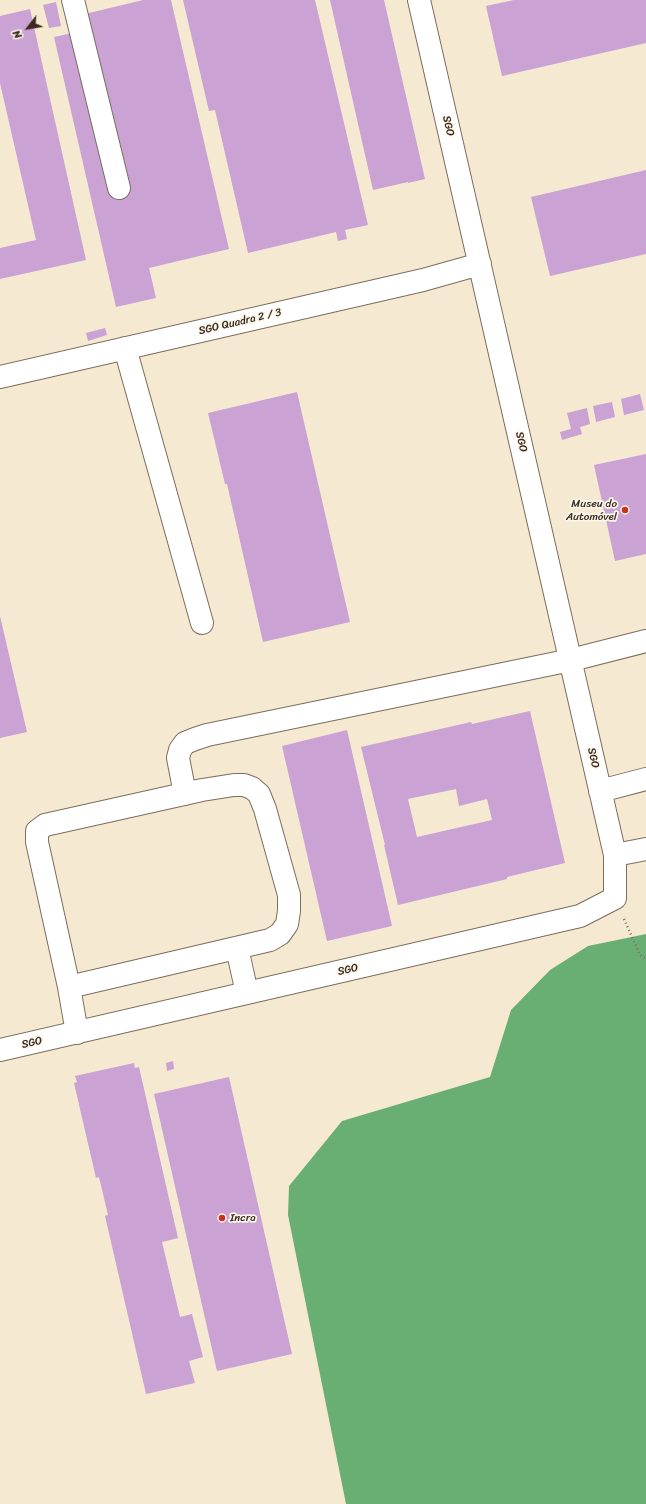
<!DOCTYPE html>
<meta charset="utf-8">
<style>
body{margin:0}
#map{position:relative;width:646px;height:1504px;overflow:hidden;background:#f5e9d2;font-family:Sriracha,sans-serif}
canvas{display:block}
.north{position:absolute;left:8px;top:8px;width:40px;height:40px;-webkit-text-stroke:3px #fbf7ec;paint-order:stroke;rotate:239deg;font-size:11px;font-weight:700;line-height:16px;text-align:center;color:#3b2a1e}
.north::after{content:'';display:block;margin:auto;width:14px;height:18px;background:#3b2a1e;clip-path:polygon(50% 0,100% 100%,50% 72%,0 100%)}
</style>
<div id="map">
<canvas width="646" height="1504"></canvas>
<div class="north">N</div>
</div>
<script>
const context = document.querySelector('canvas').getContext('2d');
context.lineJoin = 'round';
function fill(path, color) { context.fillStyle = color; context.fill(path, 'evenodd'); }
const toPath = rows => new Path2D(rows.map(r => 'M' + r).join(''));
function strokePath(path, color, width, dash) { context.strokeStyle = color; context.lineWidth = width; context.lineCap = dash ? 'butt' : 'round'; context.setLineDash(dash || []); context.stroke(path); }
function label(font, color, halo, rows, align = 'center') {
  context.font = font + ' Sriracha,sans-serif'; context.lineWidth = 3.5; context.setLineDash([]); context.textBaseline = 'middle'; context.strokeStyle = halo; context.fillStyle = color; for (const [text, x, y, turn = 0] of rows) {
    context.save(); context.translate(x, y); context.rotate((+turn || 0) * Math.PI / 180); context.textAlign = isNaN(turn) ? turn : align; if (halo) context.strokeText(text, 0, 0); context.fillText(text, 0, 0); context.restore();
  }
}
fill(toPath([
 [646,934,646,1504,346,1504,288,1215,289,1186,342,1121,490,1077,511,1010,550,970,588,946]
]), '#69af74');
fill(toPath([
 [143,0,171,0,229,249,149,268,156,298,116,307,54,37,77,32,115,199,126,197,85,14],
 [183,0,315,0,368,225,345,230,347,239,338,241,336,232,248,253,215,110,209,111],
 [330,0,384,0,425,179,408,183,408,182,373,190],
 [514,0,646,0,646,43,502,76,486,6],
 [56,2,61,26,49,28,43,5],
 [30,9,86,260,0,279,0,248,36,240,0,83,0,16],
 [646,170,646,254,550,276,531,197],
 [105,328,107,335,88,341,86,333],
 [297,392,350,622,263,642,227,484,225,484,208,413],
 [640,394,644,410,624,415,621,399],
 [612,402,615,417,596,422,593,406],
 [587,408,590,424,580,427,582,434,562,440,560,432,571,429,567,413],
 [646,454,646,554,615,561,594,465],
 [0,616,27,732,0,738],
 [530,711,565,863,507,877,507,879,398,905,384,845,385,845,361,747,471,722,472,724],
 [456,789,459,806,487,799,492,820,417,837,408,799],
 [347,730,392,926,327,941,282,746],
 [173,1061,174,1069,167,1071,166,1063],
 [134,1063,135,1068,139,1067,178,1238,162,1242,180,1317,192,1314,203,1357,189,1361,195,1383,146,1394,105,1216,108,1215,99,1177,96,1178,74,1083,77,1082,75,1076],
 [229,1077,292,1354,217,1371,154,1094]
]), '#caa2d4');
const minor = toPath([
 [73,0,119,188],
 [125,348,202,623],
 [0,377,423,280,480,264],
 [234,785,244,785,252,788,259,794,265,809,289,895,289,911,287,924,280,934,270,940,69,987,37,842,37,831,45,825,202,790,234,785],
 [600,791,646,779],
 [185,794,178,758,180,750,185,743,195,739,207,735,571,660,646,641],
 [615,855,646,849],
 [237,948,247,993],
 [69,987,77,1033],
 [0,1050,580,916,615,898,615,855,419,0]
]);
strokePath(minor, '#7c6d5d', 24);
strokePath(toPath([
 [624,919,640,955,646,959]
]), '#7c6d5d', 2.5, [1, 3]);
strokePath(minor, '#fff', 22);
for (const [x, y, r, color] of [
 [625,510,4,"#c8321e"],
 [222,1218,4,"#c8321e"]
]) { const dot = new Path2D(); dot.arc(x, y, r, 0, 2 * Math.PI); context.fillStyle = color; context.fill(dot); strokePath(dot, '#fbf7ec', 1.5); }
label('11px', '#3b2a1e', '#fbf7ec', [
 ["SGO",448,126,77],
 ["SGO Quadra 2 / 3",240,322,-13],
 ["SGO",521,442,77],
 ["SGO",593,758,77],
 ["SGO",348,970,-13],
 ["SGO",32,1043,-13]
]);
label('11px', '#3b2a1e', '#fbf7ec', [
 ["Museu do",617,504],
 ["Automóvel",617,517],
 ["Incra",230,1218,"left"]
], 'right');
</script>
